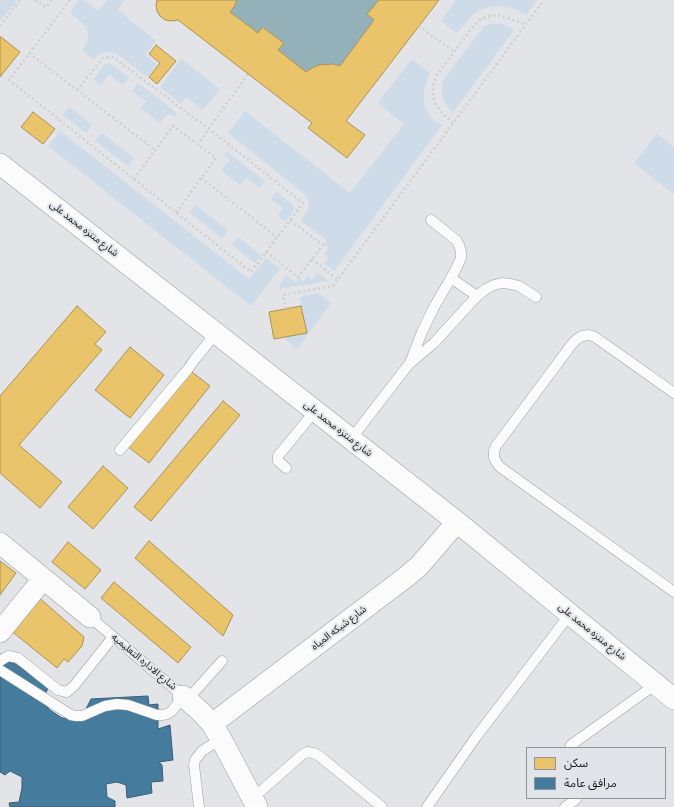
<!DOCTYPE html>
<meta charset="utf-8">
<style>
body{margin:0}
#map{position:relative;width:674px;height:807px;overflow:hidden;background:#e2e4e7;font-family:Bitter,"Noto Sans Arabic",serif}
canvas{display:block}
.legend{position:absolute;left:526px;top:747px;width:140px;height:52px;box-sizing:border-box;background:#e1e4e8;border:1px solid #919497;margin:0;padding:5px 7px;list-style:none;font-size:12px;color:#1a1b1d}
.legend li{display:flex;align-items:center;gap:8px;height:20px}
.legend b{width:20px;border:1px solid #919497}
</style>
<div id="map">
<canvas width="674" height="807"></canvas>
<ul class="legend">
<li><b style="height:11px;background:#e9c46a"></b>سكن</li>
<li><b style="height:11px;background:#457b9d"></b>مرافق عامة</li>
</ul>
</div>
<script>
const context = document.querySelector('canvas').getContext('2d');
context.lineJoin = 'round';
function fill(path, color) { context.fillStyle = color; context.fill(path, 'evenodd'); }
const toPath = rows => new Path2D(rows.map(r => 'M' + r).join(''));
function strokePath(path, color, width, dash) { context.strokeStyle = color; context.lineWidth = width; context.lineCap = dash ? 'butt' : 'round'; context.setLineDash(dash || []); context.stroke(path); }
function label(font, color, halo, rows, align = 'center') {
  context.font = font + ' Bitter,"Noto Sans Arabic",serif'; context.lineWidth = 4; context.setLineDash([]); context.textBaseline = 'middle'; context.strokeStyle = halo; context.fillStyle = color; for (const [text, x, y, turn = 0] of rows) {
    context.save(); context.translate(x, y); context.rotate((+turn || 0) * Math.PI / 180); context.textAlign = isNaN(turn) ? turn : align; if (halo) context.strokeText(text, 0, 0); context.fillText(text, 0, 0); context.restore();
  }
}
fill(toPath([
 [6,0,17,0,0,21,0,1],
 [79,0,84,0,98,11,107,0,125,0,118,10,156,41,145,55,157,64,147,77,120,56,114,53,109,52,103,53,98,55,93,59,82,50,86,45,88,38,88,32,85,26,70,12],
 [456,0,537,0,526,15,517,10,508,7,499,6,489,7,480,10,472,15,457,33,441,21],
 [497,24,503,24,514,30,453,112,448,107,444,101,442,94,442,86,444,79,484,26,490,24],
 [181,59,220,89,203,110,186,97,181,104,160,87],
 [412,59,430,73,424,90,424,98,425,107,429,114,435,121,442,125,334,271,324,263,328,258,324,254,329,248,324,244,327,240,301,221,308,209,309,204,308,199,306,195,228,133,245,111,350,193,404,124,378,103],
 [109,63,129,77,123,85,109,74,101,85,94,79,105,64],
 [138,83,177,113,174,117,168,113,160,123,141,108,146,101,132,91],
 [69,107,92,125,86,133,63,115],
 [60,131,249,279,266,258,280,269,251,306,48,146],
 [102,133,134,158,128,166,95,141],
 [657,134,674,147,674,194,634,163],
 [227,152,265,181,260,188,246,178,240,185,221,170,230,160,224,155],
 [277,192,292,204,294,207,293,211,285,222,278,216,283,208,271,199],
 [196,205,228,230,222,238,190,213],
 [238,237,261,255,255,263,232,245],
 [317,272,328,281,278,289,286,275,295,282,297,281,299,277,302,281,306,280,307,274,311,279,314,279],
 [319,293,331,303,297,349,283,337,307,332,300,297]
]), '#cedbe8');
fill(toPath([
 [237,0,379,0,368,14,374,20,340,66,333,64,319,65,312,68,306,72,278,50,283,43,263,27,258,33,230,12,234,7]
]), '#94b1ba');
const homes = toPath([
 [157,0,237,0,234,7,230,12,258,33,262,27,284,43,278,50,306,72,312,68,319,65,333,64,340,66,374,20,367,14,379,0,439,0,346,121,365,135,347,158,308,128,312,123,178,20,172,21,165,20,160,16,157,11,156,5,157,0],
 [0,37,1,37,20,52,0,77,0,37],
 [156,45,176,61,157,84,149,77,160,63,149,54,156,45],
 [33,112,55,129,43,144,21,127,33,112],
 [77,306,106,332,95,344,102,350,19,445,62,482,40,508,0,473,0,396,77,306],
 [301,306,307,333,274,339,269,312,301,306],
 [130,347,164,375,130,418,95,390,130,347],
 [188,369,210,386,149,463,127,446,188,369],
 [223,401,240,415,151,521,134,507,223,401],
 [103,466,128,488,93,529,68,507,103,466],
 [149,541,233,615,223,636,135,558,149,541],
 [68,542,101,570,85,589,52,562,68,542],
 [0,561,16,573,0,595,0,561],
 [114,582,191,647,178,663,101,598,114,582],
 [37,596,84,637,82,646,68,662,64,659,57,668,9,629,37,596]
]);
fill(homes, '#e9c46a');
strokePath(homes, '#ab9153', 1);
const public = toPath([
 [0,654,49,686,42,701,50,710,62,718,81,719,91,699,148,696,149,705,158,704,158,729,170,725,173,760,159,762,162,765,163,781,151,782,152,793,127,798,126,785,117,782,106,784,107,797,115,801,115,807,10,807,9,803,19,802,22,788,22,777,10,771,5,775,0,772,0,654]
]);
fill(public, '#457b9d');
strokePath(public, '#385e77', 1);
const lane = toPath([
 [451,278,477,296],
 [410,363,422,332,433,309,455,271,461,258,461,252,459,245,456,240,431,220],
 [674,393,595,337,589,335,582,336,577,339,572,344,496,446,494,451,494,457,496,462,500,467,674,592],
 [351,439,409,364,434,343,477,296,486,289,494,285,502,283,511,284,519,286,536,297],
 [120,450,188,369,195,359,216,333],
 [286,468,278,461,278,456,315,411],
 [0,661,8,656,18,658,58,690,62,691,67,692,74,686,113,637],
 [0,670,71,715,76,716,82,716,105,706,117,704,128,705,157,715,162,715,167,714,172,711,183,696,90,617],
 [188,699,222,661],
 [570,748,571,745,656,684],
 [252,799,303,754,308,752,313,753,318,755,382,807],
 [199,807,194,765,195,760,202,751,221,739],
 [427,807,476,737,570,614],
 [565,807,575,800,577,798]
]);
const street = toPath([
 [0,164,457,522,674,699],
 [0,543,90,617],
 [0,632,43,579],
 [183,696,201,712,212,724,221,739,257,807],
 [212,724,406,577,419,566,457,522]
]);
strokePath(lane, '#9ea0a2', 11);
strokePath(street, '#9ea0a2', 22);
strokePath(toPath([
 [35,0,46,7,51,0],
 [70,0,9,80,251,272,303,203,209,129,113,57,110,57,103,58,77,90],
 [0,26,20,0],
 [419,26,454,52],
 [29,53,155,150],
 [453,123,443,114,439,109,435,103,433,96,433,89,434,82,436,76,472,28,480,20,486,17,497,15,508,18,526,25],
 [197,145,248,74],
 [201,178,277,237],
 [134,179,173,126,216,158,176,213],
 [266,252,298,277,323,245,290,220],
 [312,259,338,280],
 [286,309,283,295,333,286,544,0]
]), '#cecfcf', 2.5, [2, 3]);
strokePath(lane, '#fbfbfb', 10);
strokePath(street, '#fbfbfb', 21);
label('10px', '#1a1b1d', '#e1e4e8', [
 ["شارع منتزه محمد على",84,229,38],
 ["شارع منتزه محمد على",338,429,38],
 ["شارع شبكه المياه",339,628,-37],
 ["شارع منتزه محمد على",592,632,39],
 ["شارع الاداره التعليميه",144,662,40]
]);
</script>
